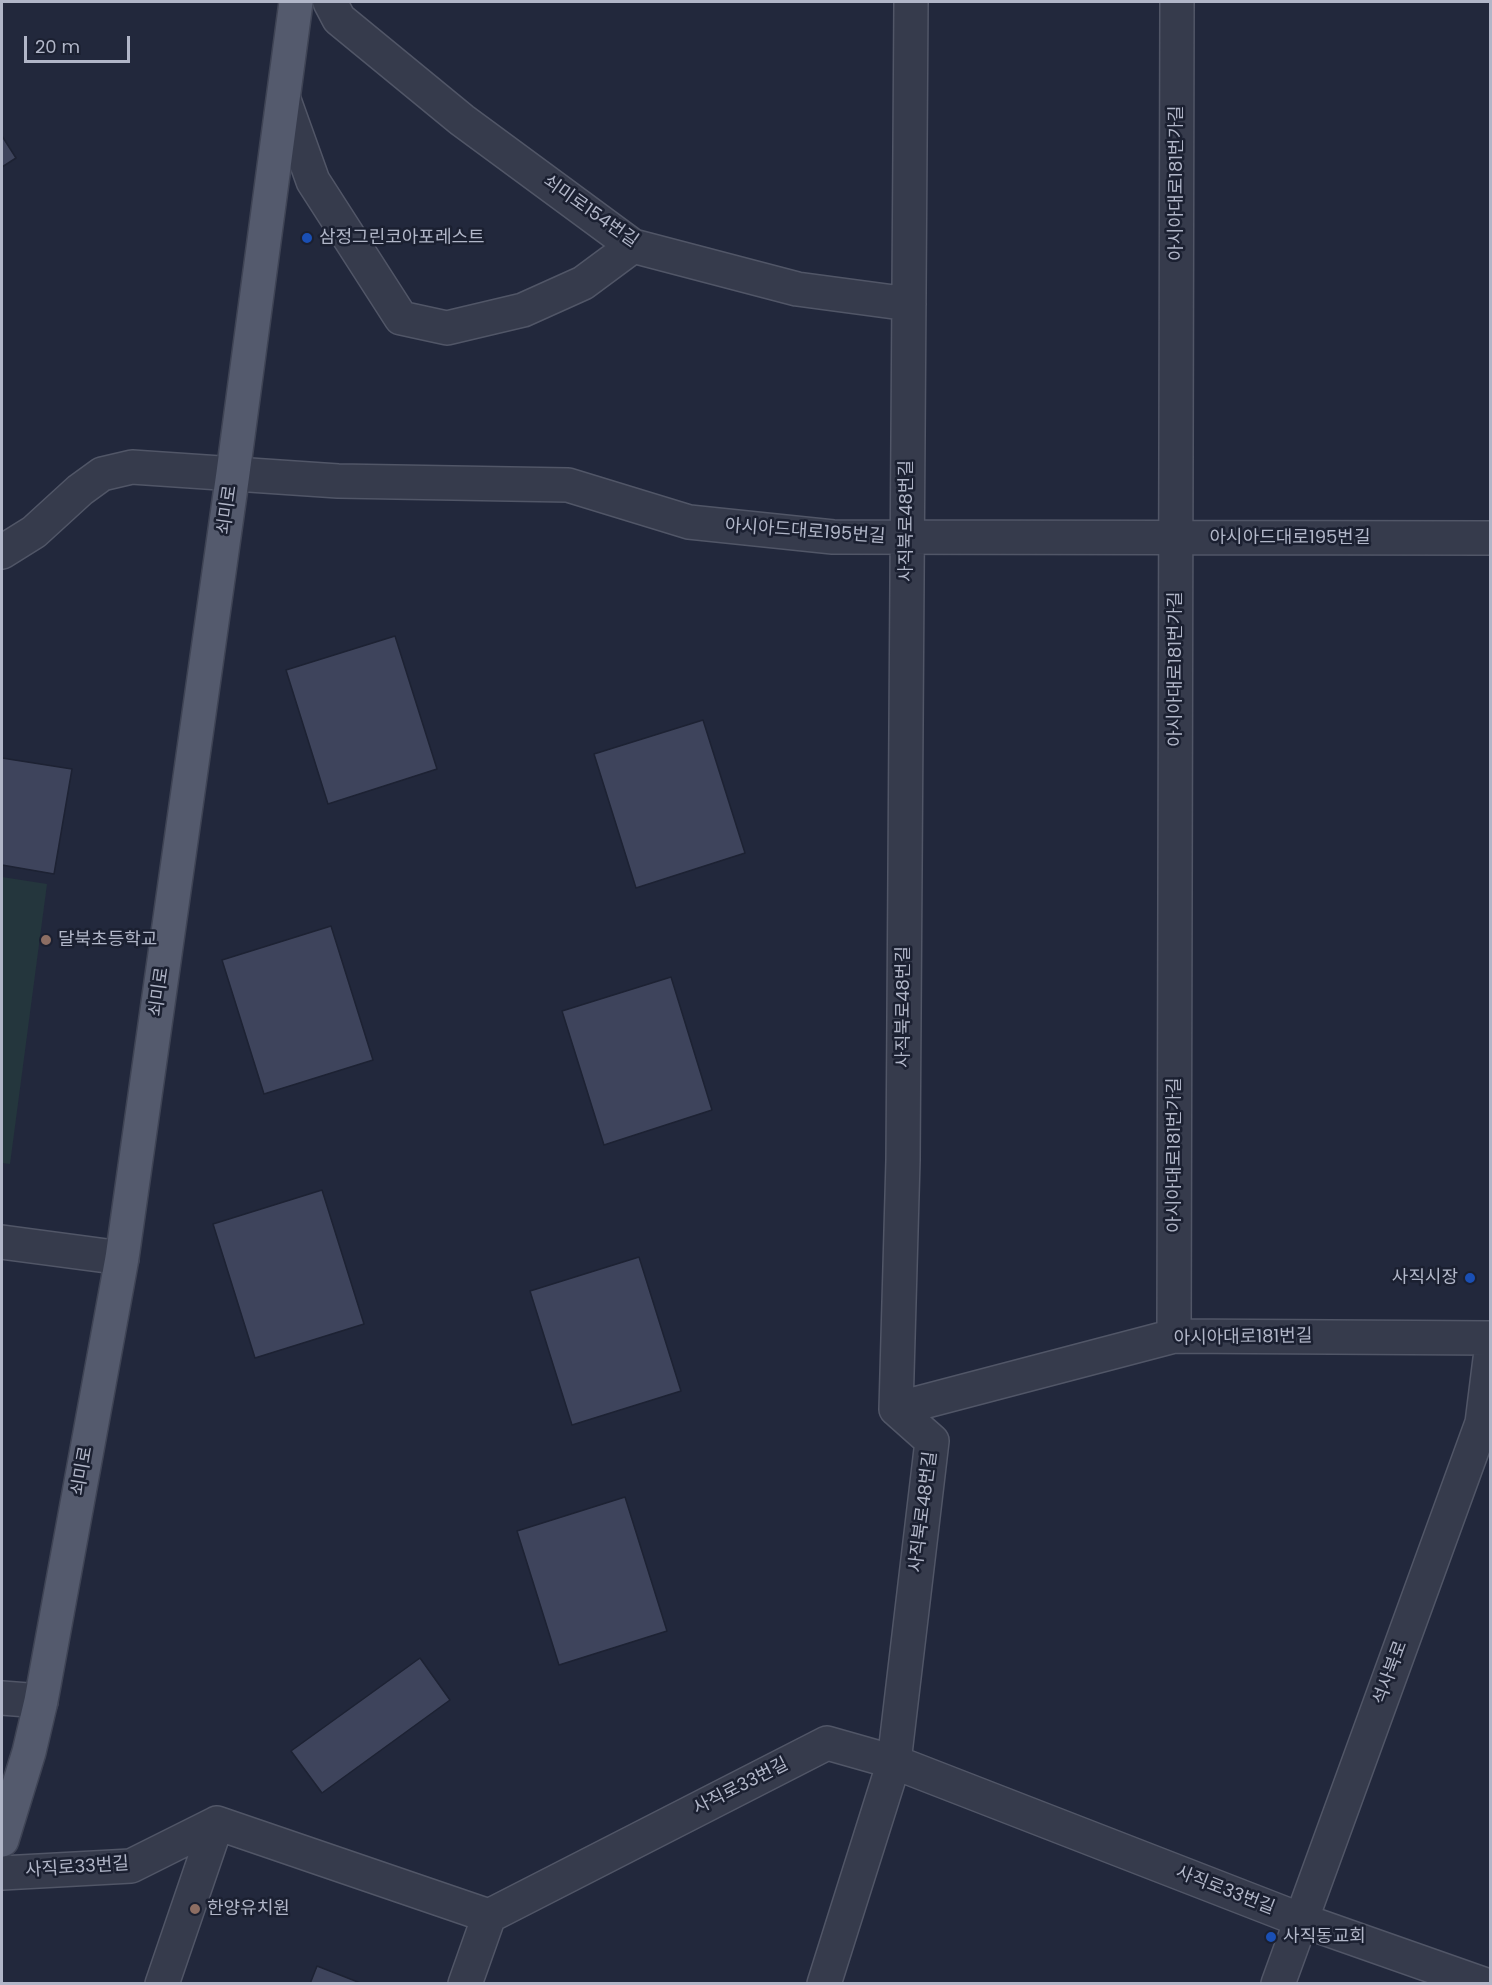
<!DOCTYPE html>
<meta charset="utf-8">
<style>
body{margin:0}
#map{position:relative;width:1492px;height:1985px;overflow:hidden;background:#22283c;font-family:Poppins,sans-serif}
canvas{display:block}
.frame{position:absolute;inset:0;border:3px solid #b1b6c8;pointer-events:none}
.scale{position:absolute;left:24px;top:36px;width:106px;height:27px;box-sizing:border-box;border:3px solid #b1b6c8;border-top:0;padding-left:8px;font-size:18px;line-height:21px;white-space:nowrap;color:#b1b6c8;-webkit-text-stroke:4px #1b2031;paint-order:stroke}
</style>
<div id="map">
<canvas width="1492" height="1985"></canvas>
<div class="frame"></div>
<div class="scale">20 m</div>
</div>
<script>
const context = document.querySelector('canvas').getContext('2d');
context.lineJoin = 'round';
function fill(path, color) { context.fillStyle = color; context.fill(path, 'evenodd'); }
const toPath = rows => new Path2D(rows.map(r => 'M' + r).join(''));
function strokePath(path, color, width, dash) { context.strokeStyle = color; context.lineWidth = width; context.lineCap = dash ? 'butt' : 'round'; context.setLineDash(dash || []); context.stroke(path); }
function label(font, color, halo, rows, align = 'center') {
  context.font = font + ' Poppins,"Noto Sans KR",sans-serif'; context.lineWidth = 5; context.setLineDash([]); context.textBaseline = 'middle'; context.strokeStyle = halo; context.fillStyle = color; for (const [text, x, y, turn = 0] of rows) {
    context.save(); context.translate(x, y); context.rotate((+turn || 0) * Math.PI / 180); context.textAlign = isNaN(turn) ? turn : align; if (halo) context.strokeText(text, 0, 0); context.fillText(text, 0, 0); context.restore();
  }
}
fill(toPath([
 [2,877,47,884,10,1164,2,1163]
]), '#24363d');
const building = toPath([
 [2,136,16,158,2,167,2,136],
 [395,636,437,769,328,804,286,670,395,636],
 [703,720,745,853,636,888,594,754,703,720],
 [2,758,72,769,54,874,2,865,2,758],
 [331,926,373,1060,264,1094,222,960,331,926],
 [671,977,712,1110,604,1145,562,1011,671,977],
 [322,1190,364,1324,255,1358,213,1224,322,1190],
 [639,1257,681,1391,572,1425,530,1291,639,1257],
 [625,1497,667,1631,559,1665,517,1531,625,1497],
 [420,1658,450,1700,322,1793,291,1751,420,1658],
 [317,1966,363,1984,310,1984,317,1966]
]);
fill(building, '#3e445c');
strokePath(building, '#1d2233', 1.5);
const minor = toPath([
 [330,2,339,19,462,120,633,246,797,289,909,304],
 [284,100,313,181,401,318,447,328,523,310,583,283,633,246],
 [2,552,34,532,80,490,102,474,132,467,338,481,568,485,689,522,833,537,1490,538],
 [2,1242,122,1258],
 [1174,1336,1177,2],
 [896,1409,1174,1336,1490,1338],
 [2,1698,41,1701],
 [2,1873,131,1866,217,1823,489,1916,827,1743,894,1762,1301,1920,1483,1984],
 [162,1984,217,1823],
 [465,1984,489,1916],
 [824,1984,894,1762,932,1441,896,1409,903,1160,911,2],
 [1278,1984,1482,1423,1490,1359]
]);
const major = toPath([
 [2,1840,29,1752,41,1701,122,1258,233,473,296,2]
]);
strokePath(minor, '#515667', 36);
strokePath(major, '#3f4455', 36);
strokePath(minor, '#363b4c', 33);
strokePath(major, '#545a6d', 33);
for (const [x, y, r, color] of [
 [307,238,6,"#1a4fb4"],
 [46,940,6,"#8d6e63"],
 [1470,1278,6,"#1a4fb4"],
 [195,1909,6,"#8d6e63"],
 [1271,1937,6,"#1a4fb4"]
]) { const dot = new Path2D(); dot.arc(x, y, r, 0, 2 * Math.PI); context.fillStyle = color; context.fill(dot); strokePath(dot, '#1b2031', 2); }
label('18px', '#b1b6c8', '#1b2031', [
 ["아시아대로181번가길",1177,183,-90],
 ["쇠미로154번길",590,212,35],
 ["쇠미로",228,510,-82],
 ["사직북로48번길",907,521,-90],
 ["아시아드대로195번길",805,532,4],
 ["아시아드대로195번길",1290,538],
 ["아시아대로181번가길",1176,669,-90],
 ["쇠미로",160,992,-82],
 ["사직북로48번길",904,1007,-90],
 ["아시아대로181번가길",1175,1155,-90],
 ["아시아대로181번길",1243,1338,-1],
 ["쇠미로",83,1471,-80],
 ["사직북로48번길",924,1512,-83],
 ["석사북로",1391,1673,-70],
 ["사직로33번길",741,1787,-27],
 ["사직로33번길",77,1868,-4],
 ["사직로33번길",1225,1891,21]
]);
label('18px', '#b1b6c8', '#1b2031', [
 ["삼정그린코아포레스트",319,238],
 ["달북초등학교",58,940],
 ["사직시장",1458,1278,"right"],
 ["한양유치원",207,1909],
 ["사직동교회",1283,1937]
], 'left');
</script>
